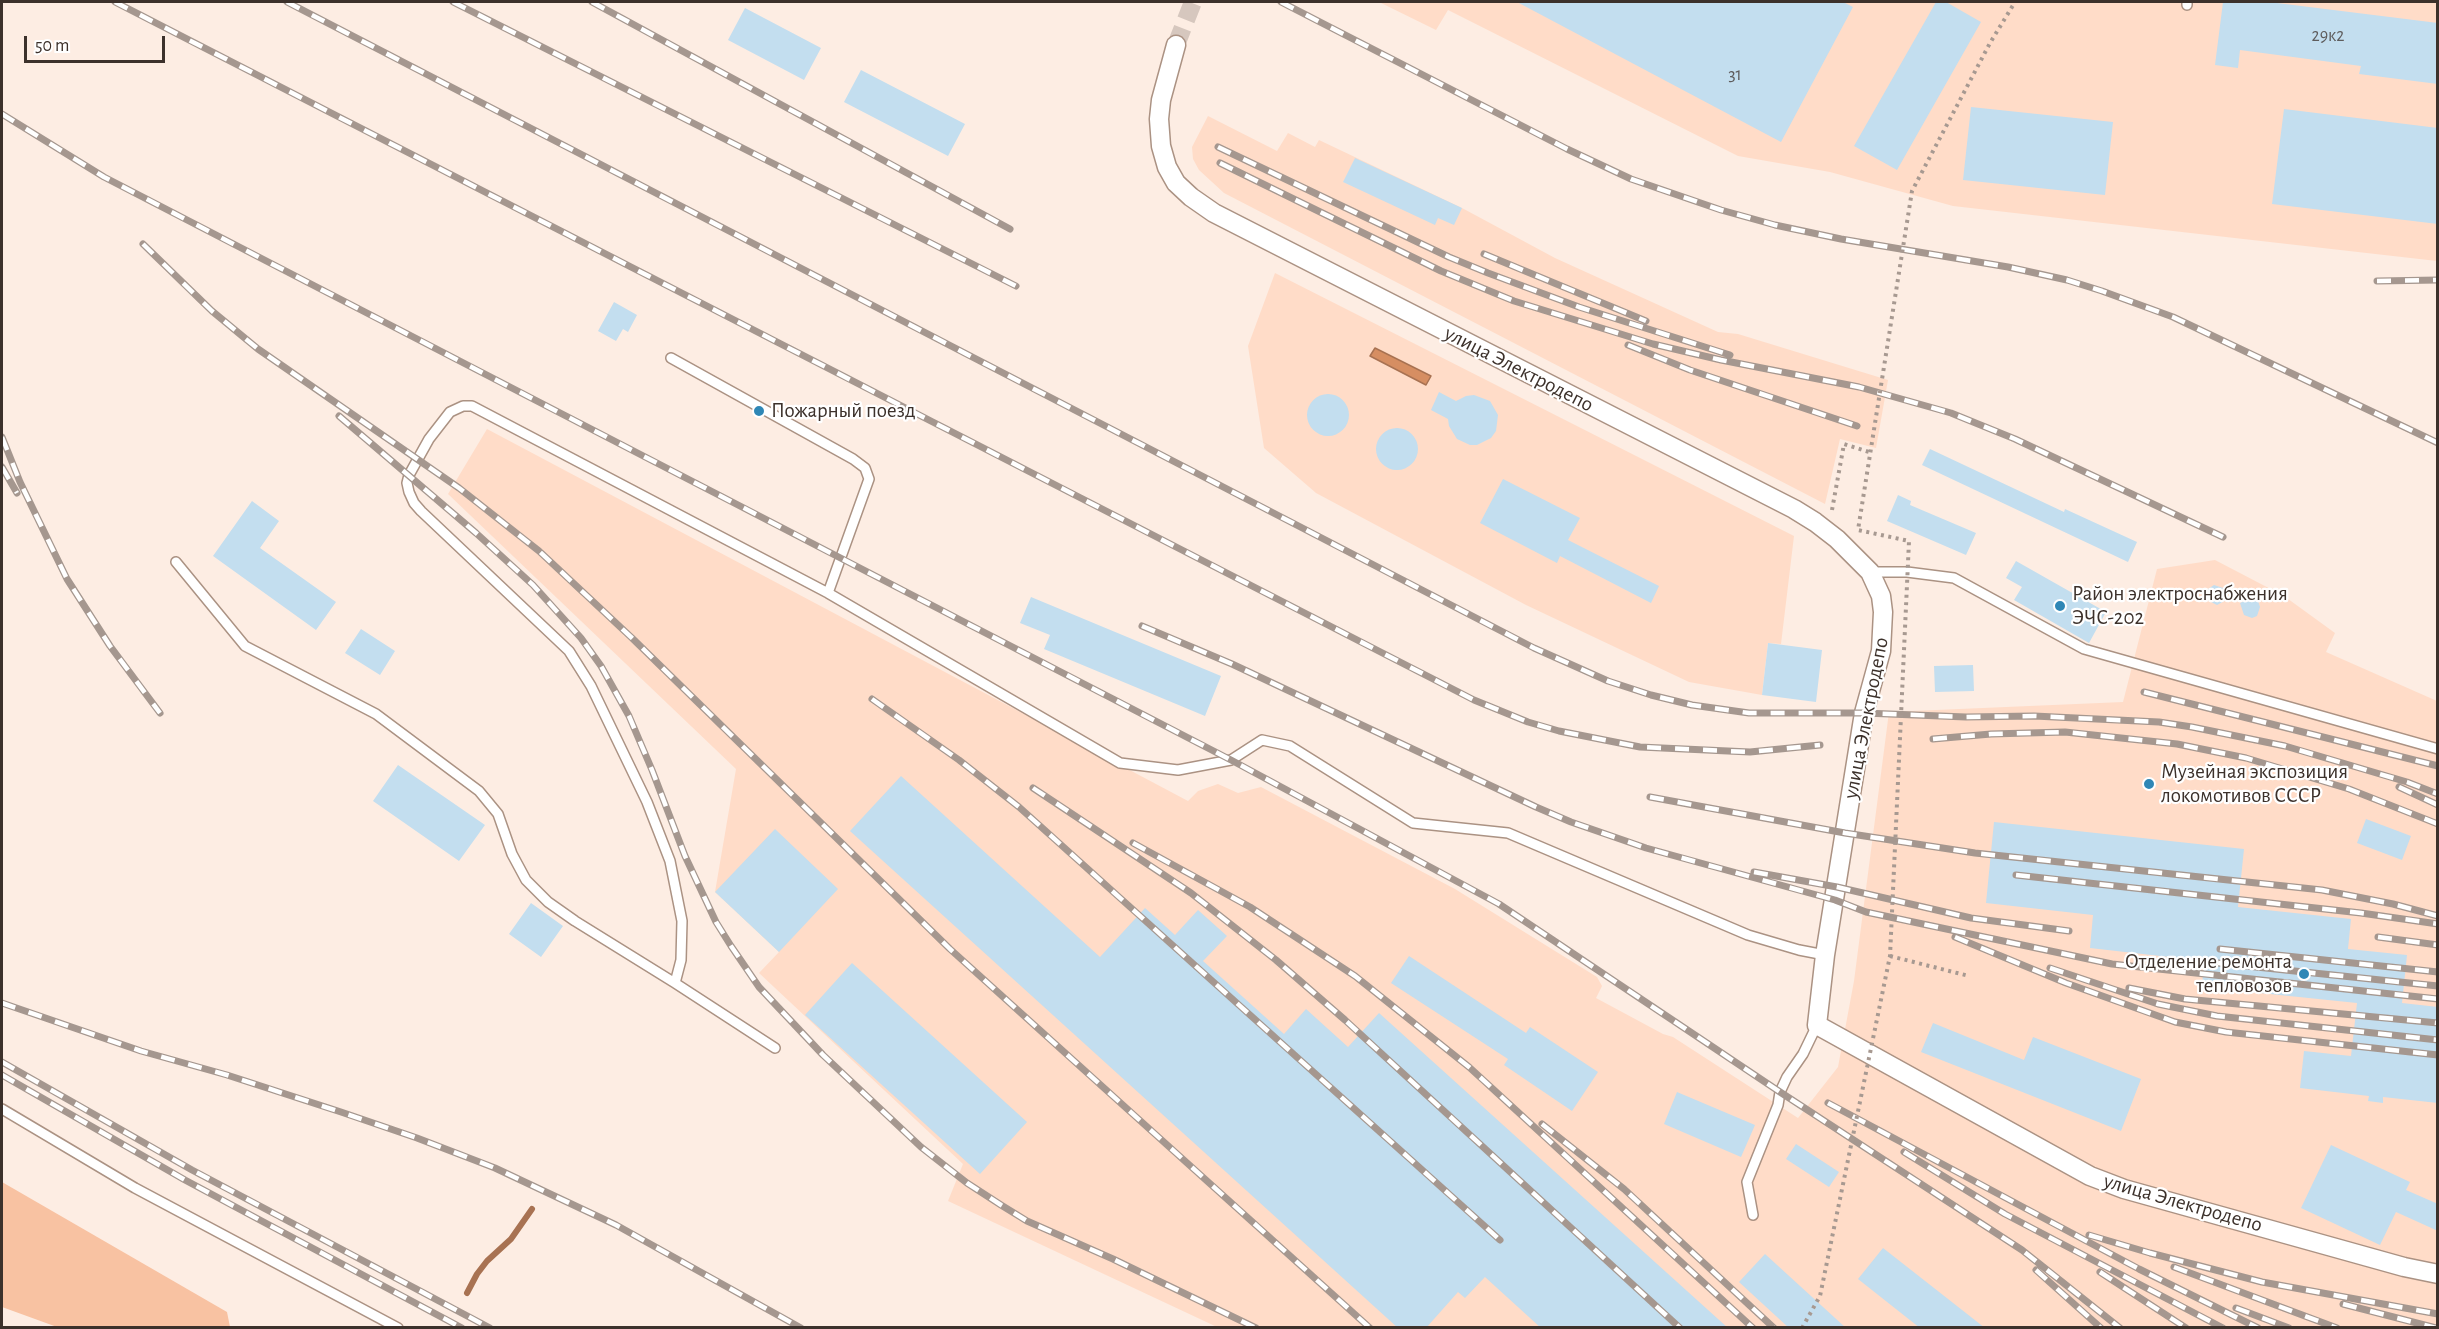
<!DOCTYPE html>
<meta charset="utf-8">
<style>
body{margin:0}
#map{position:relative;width:2439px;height:1329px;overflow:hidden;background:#fdede3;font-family:"Alegreya Sans",sans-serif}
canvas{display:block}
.frame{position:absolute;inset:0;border:3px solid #3c312b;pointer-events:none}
.scale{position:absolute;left:24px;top:36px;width:141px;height:27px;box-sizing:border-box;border:3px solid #3c312b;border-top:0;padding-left:8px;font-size:18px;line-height:21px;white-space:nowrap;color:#3c312b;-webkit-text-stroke:4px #fff;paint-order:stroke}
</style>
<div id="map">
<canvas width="2439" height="1329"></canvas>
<div class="frame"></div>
<div class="scale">50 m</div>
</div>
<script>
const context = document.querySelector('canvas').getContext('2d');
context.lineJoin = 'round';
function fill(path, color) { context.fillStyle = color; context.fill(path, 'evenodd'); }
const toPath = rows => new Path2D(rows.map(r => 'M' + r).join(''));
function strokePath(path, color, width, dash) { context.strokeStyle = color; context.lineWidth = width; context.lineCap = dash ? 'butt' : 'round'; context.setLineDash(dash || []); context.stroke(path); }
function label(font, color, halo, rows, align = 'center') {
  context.font = font + ' "Alegreya Sans",sans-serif'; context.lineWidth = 4.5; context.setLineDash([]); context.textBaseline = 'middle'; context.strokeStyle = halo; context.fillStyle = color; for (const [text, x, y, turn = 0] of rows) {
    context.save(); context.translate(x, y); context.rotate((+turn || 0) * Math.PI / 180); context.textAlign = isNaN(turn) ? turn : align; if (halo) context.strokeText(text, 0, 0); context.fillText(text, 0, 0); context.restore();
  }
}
fill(toPath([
 [1379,2,2437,2,2437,261,1953,206,1830,172,1738,156,1448,10,1436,30],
 [1208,116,1277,151,1288,133,1315,147,1319,140,1462,208,1555,258,1718,332,1738,334,1888,380,1876,448,1840,439,1825,504,1224,193,1199,170,1193,159,1192,147],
 [1275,273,1794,536,1781,644,1768,643,1762,695,1689,682,1526,605,1316,493,1264,448,1248,346],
 [487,429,1188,801,1198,791,1218,784,1238,793,1261,787,1455,889,1597,977,1602,986,1596,998,1663,1034,1673,1037,1798,1118,1838,1067,1854,981,1889,712,2123,702,2157,569,2215,560,2284,596,2335,633,2326,652,2437,701,2437,1327,1217,1327,948,1201,963,1164,759,973,779,952,715,892,736,769,448,494]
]), '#ffdcc8');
fill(toPath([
 [2,1182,227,1312,230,1327,57,1327,2,1307]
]), '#f8c2a2');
const water = toPath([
 [1375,348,1431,376,1426,385,1370,356,1375,348]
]);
fill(water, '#d68e62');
strokePath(water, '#a87252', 1.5);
strokePath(toPath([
 [467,1293,477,1274,487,1261,511,1239,532,1209]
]), '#a87252', 6);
fill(toPath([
 [1517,2,1843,2,1853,7,1781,142],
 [1936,2,1946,2,1981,22,1897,170,1854,146],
 [2223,2,2269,2,2438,23,2438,84,2359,74,2361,66,2240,50,2238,68,2215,65],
 [745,8,821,48,804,80,728,40],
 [861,70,965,124,948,156,844,102],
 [1971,107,2113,122,2105,195,1963,180],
 [2284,109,2438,128,2438,224,2272,204],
 [1355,158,1462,208,1454,225,1438,218,1435,225,1343,182],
 [614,302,637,315,628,332,623,329,616,341,598,331],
 [1439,392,1456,401,1466,396,1474,395,1490,401,1498,415,1496,431,1491,438,1477,445,1470,445,1457,439,1449,426,1448,419,1431,410],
 '1307 415a21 21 0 1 1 42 0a21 21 0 1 1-42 0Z',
 '1376 449a21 21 0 1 1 42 0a21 21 0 1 1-42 0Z',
 [1930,449,2064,512,2065,509,2137,542,2128,562,1922,465],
 [1503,479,1580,518,1568,540,1659,586,1651,603,1560,556,1557,563,1480,523],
 [1898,495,1911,501,1910,505,1976,533,1966,555,1887,521],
 [252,501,279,521,260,548,336,602,316,630,213,556],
 [2016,561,2106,612,2089,643,2014,600,2022,587,2006,578],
 [2214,585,2223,588,2228,599,2217,605,2209,601,2207,596,2208,589],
 [1031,597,1221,676,1205,716,1044,649,1050,635,1020,623],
 [2248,599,2258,601,2260,607,2257,616,2252,618,2244,615,2240,603],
 [361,629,395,651,380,675,345,653],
 [1768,643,1822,650,1816,702,1762,695],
 [1973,665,1974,691,1935,692,1934,666],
 [398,765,485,825,459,861,373,801],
 [901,776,1100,957,1145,908,1175,935,1198,910,1227,936,1203,961,1284,1034,1306,1009,1348,1047,1379,1013,1728,1328,1541,1328,1485,1277,1465,1298,1458,1292,1426,1328,1398,1328,850,831],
 [2366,819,2411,836,2402,860,2357,843],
 [1994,822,2244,849,2238,907,2351,919,2348,949,2407,955,2402,1003,2438,1007,2438,1103,2383,1097,2383,1103,2368,1101,2369,1096,2300,1088,2304,1051,2351,1056,2357,1003,2202,987,2204,961,2090,948,2093,915,1986,903],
 [775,829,838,889,779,952,715,892],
 [531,903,563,926,541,957,509,934],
 [1409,956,1526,1033,1530,1027,1598,1072,1572,1111,1504,1065,1508,1059,1391,983],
 [852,963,1027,1122,980,1174,805,1015],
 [1933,1023,2024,1060,2033,1037,2141,1079,2121,1131,1921,1052],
 [1677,1092,1755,1125,1741,1157,1664,1124],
 [1796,1144,1839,1172,1829,1187,1786,1159],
 [2331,1145,2410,1182,2406,1190,2438,1204,2438,1231,2396,1212,2380,1245,2301,1208],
 [1883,1248,1985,1328,1920,1328,1858,1279],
 [1765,1254,1846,1328,1789,1328,1739,1282]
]), '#c3deef');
strokePath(toPath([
 [1176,45,1193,2]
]), '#d6c7be', 18, [18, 9]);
const lane = toPath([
 [2187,5,2187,2],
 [671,358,853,459,865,468,869,479,828,593],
 [176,562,245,646,376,714,479,791,498,814,512,854,526,880,548,902,575,921,675,983,775,1048],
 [1870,572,1907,572,1954,578,2084,649,2438,749],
 [675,983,681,960,682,921,670,861,647,802,591,686,569,651,421,511,414,503,409,492,407,483,409,475,429,439,450,412,463,406,472,406,828,593,1120,763,1178,770,1231,760,1262,740,1290,746,1413,823,1508,833,1748,935,1799,950,1825,955],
 [2,1109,135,1188,398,1328],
 [1753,1215,1747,1182,1778,1105,1780,1092,1787,1077,1803,1054,1817,1025]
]);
const street = toPath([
 [1176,45,1161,100,1159,119,1161,146,1167,167,1176,183,1191,197,1214,213,1794,509,1815,522,1837,539,1870,572,1881,596,1883,612,1881,651,1864,713,1825,955,1817,1025,2090,1176,2124,1189,2404,1267,2438,1274]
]);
strokePath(lane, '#ab9283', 12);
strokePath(street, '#ab9283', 21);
strokePath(toPath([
 [1832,510,1844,444,1872,453],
 [1890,956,1969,976]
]), '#a79991', 4, [3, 4.5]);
strokePath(lane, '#fff', 9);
strokePath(street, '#fff', 18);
const rail = toPath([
 [115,2,1474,700,1528,722,1559,731,1640,747,1750,752,1820,745],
 [287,2,1534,648,1608,681,1651,695,1692,705,1749,713,1864,713,1966,717,2034,716,2159,722,2192,727,2285,746,2407,782,2438,794],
 [453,2,1016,286],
 [592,2,1010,229],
 [1281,2,1567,149,1631,179,1721,210,1775,225,1841,239,2008,267,2067,280,2102,291,2173,317,2438,443],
 [2,114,104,177,1231,760,1499,904,1780,1092,2022,1250,2120,1328],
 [1218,147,1449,257,1488,273,1579,307,1730,355],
 [1220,163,1441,271,1514,301,1653,344,1721,360,1859,387,1951,413,2015,439,2223,537],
 [143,244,212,311,258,349,459,488,539,551,632,638,950,949,1370,1328],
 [1484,254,1646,321],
 [2377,281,2438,280],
 [1628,345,1690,370,1857,426],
 [339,416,476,533,533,585,581,638,601,666,629,716,652,770,685,856,716,922,731,946,759,987,823,1055,921,1147,967,1183,1001,1205,1027,1221,1113,1259,1256,1328],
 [2,437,20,482,67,579,110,646,160,713],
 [2,467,17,493],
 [1142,626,1232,664,1536,807,1571,822,1646,848,1835,900,1866,912,2112,964,2438,999],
 [2144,692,2438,766],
 [872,699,959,760,1019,807,1500,1240],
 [1933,739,1991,734,2065,732,2177,744,2246,758,2349,789,2438,824],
 [2399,787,2438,805],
 [1033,788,1191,893,1276,960,1345,1020,1680,1328],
 [1650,797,1845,833,1975,853,2322,890,2393,904,2438,916],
 [1133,843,1250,907,1355,976,1469,1067,1753,1328],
 [1754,872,1837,887,1971,918,2069,931],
 [2016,875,2361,913,2438,924],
 [1955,937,2066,983,2175,1022,2226,1032,2438,1055],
 [2378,937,2438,945],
 [2220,949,2438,972],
 [2218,963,2438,986],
 [2050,968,2158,1004,2217,1016,2438,1040],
 [2129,988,2185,999,2438,1023],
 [2,1003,141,1051,227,1075,341,1112,417,1138,495,1168,616,1225,801,1328],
 [2,1062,192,1170,490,1328],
 [2,1075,185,1180,462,1328],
 [1828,1103,2139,1269,2258,1328],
 [1542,1124,1624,1189,1774,1328],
 [1904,1152,2005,1214,2223,1328],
 [2089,1235,2150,1253,2262,1282,2438,1314],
 [2174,1267,2337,1328],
 [2036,1270,2101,1328],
 [2100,1272,2186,1328],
 [2343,1304,2436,1328],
 [2236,1308,2289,1328]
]);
strokePath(rail, '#a5978f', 7);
strokePath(rail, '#fff', 4.5, [14]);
strokePath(toPath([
 [1802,1328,1820,1296,1890,956,1909,541,1858,530,1912,191,1990,43,2015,2]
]), '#a79991', 4, [3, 4.5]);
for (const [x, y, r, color] of [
 [759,411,6,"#2f87b6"],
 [2060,606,6,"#2f87b6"],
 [2149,784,6,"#2f87b6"],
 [2304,974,6,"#2f87b6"]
]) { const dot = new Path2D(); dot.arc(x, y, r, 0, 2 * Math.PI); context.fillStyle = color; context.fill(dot); strokePath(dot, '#fff', 2); }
label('18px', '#5e5c5c', null, [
 ["29к2",2328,36],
 ["31",1735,75]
]);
label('21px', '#3c312b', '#fff', [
 ["улица Электродепо",1519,369,27],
 ["улица Электродепо",1866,718,-79],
 ["улица Электродепо",2183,1203,16]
]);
label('21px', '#3c312b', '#fff', [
 ["Пожарный поезд",771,411],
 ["Район электроснабжения",2072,594],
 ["ЭЧС-202",2072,618],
 ["Музейная экспозиция",2161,772],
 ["локомотивов СССР",2161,796],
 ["Отделение ремонта",2292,962,"right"],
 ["тепловозов",2292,986,"right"]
], 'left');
</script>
